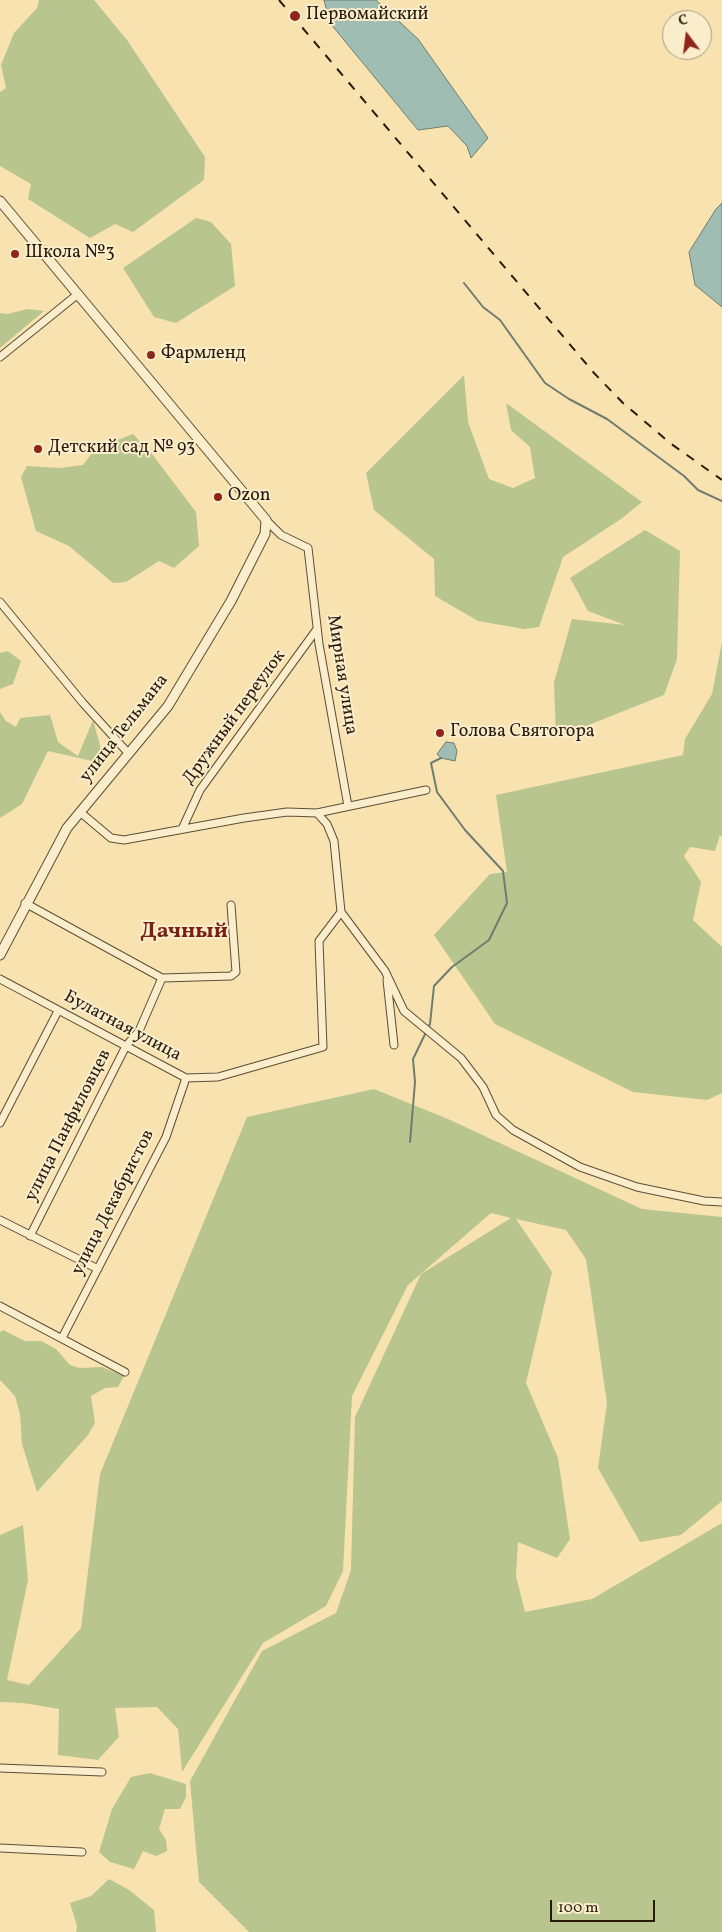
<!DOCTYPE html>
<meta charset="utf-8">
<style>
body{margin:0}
#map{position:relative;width:722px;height:1932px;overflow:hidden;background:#f8e3b0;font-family:Vollkorn,serif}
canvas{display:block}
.north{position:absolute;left:662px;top:10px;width:50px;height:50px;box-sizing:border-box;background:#faedcc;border:1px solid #a6997f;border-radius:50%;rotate:345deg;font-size:14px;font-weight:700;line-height:20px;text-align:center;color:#281b0b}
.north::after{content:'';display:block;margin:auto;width:18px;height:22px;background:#8f2418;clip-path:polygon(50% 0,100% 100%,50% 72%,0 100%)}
.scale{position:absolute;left:550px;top:1900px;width:105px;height:22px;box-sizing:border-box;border:2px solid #281b0b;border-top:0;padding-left:6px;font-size:15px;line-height:18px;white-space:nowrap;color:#281b0b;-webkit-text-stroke:4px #faedcc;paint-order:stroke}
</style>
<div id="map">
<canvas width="722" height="1932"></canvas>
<div class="north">С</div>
<div class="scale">100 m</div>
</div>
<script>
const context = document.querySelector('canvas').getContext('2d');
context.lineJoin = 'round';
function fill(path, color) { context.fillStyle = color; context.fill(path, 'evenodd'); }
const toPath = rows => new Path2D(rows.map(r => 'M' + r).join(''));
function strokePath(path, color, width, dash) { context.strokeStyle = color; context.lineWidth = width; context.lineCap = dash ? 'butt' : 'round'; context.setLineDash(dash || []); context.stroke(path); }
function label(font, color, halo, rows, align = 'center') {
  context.font = font + ' Vollkorn,serif'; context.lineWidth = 4; context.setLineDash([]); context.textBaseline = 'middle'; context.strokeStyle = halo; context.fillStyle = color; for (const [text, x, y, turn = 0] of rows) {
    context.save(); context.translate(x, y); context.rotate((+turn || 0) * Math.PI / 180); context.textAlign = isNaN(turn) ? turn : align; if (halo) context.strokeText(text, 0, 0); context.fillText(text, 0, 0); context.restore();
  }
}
fill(toPath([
 [39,0,94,0,127,40,205,157,204,180,133,232,115,224,90,238,28,199,31,184,0,166,0,92,6,88,1,65,14,33,37,8],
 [196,218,211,222,231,244,235,286,176,323,154,317,123,268],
 [28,309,44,311,0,348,0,313,7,314],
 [464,375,468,422,489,479,513,488,535,478,530,447,511,430,506,403,642,502,621,519,563,557,539,627,524,629,478,621,435,596,434,559,374,510,366,473],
 [133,434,152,454,196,512,199,546,174,568,159,561,126,582,113,583,69,546,36,531,21,477,27,466,60,468,83,465,95,449],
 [645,530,680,551,677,659,664,695,556,738,554,682,572,619,625,625,588,611,570,578],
 [722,642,722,837,720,835,715,851,690,847,684,856,701,882,693,920,722,947,722,1093,707,1100,633,1092,495,1024,434,935,490,874,507,872,496,795,683,755,685,739,712,694],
 [8,651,21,661,13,684,0,689,0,653],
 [0,712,6,721,16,727,20,718,50,715,58,742,78,756,93,720,100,745,101,763,48,751,22,804,0,818],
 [374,1089,448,1119,642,1209,722,1217,722,1501,681,1535,640,1542,598,1468,607,1403,586,1259,566,1230,516,1219,552,1272,526,1383,558,1458,570,1539,557,1558,518,1542,516,1576,525,1612,592,1599,722,1523,722,1932,249,1932,199,1882,190,1781,262,1651,336,1613,351,1570,355,1417,421,1274,511,1218,491,1213,408,1285,352,1396,343,1571,326,1606,263,1643,182,1772,178,1729,157,1707,115,1708,119,1737,98,1760,58,1755,59,1709,23,1703,0,1702,0,1535,23,1525,28,1580,7,1680,29,1685,81,1628,100,1474,247,1117],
 [3,1330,25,1341,41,1341,56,1349,70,1365,80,1368,102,1367,124,1376,118,1387,105,1388,91,1396,95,1423,88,1435,37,1492,22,1444,20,1414,15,1396,0,1380,0,1332],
 [150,1773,186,1784,186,1797,180,1809,165,1809,159,1829,166,1840,167,1851,156,1856,143,1851,134,1869,110,1862,99,1852,112,1809,131,1777],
 [109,1879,129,1890,154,1910,156,1932,76,1932,77,1926,70,1903,91,1896]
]), '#b9c58e');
const water = toPath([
 [324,0,376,0,418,39,488,138,471,158,467,146,448,126,418,130,330,23,324,0],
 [722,203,722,307,695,285,689,252,716,209,722,203],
 [446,742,454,743,457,751,455,761,441,758,437,754,446,742]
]);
fill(water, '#a0bdb4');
strokePath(water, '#707c70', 1);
strokePath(toPath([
 [464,283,483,307,500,320,545,383,569,399,607,419,684,476,698,490,722,501],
 [410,1142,415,1082,413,1059,430,1024,434,986,452,967,489,940,507,903,503,871,465,830,437,792,431,763,441,758]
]), '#707c70', 2);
const minor = toPath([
 [0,357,78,294],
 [266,520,281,535,308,548,319,644,348,806],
 [0,602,83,703,129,754],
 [80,812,111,838,124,840,244,818,287,812,317,813,426,790],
 [183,827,200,790,317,629],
 [25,903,162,978,231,976,236,972,231,905],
 [341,912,385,971,404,1011,461,1058,483,1087,496,1115,513,1130,580,1167,637,1187,704,1201,722,1202],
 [0,979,186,1078,218,1077,323,1047,319,941,341,912,334,841,327,824,317,813],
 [387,980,394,1045],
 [0,1123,58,1011],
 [0,1220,98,1269],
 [30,1236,126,1046,139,1031,162,978],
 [0,1306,125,1372],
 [62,1338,166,1137,186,1078],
 [0,1768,102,1772],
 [0,1848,82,1852]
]);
const tertiary = toPath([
 [0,201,266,520,265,534,231,601,168,706,67,828,0,955]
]);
strokePath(minor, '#5c4d34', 9);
strokePath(tertiary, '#5c4d34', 11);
strokePath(minor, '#faedcc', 7);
strokePath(tertiary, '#faedcc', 9);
strokePath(toPath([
 [279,0,594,373,623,403,670,443,722,480]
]), '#281b0b', 2, [9, 9]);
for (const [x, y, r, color] of [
 [295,16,6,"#8f2418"],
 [15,254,5,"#8f2418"],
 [151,355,5,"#8f2418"],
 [38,449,5,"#8f2418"],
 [218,497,5,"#8f2418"],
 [440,733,5,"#8f2418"]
]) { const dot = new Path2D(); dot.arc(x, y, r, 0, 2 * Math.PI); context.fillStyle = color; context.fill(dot); strokePath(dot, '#faedcc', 2); }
label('18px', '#281b0b', '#faedcc', [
 ["Первомайский",306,16],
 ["Школа №3",25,254],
 ["Фармленд",161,355],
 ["Детский сад № 93",48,449],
 ["Ozon",228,497],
 ["Голова Святогора",450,733]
], 'left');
label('18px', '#281b0b', '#faedcc', [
 ["Мирная улица",341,675,81],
 ["Дружный переулок",235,718,-54],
 ["улица Тельмана",125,729,-52],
 ["Булатная улица",122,1027,28],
 ["улица Панфиловцев",69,1126,-63],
 ["улица Декабристов",114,1203,-63]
]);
label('bold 22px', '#7a1f14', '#faedcc', [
 ["Дачный",184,933]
]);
</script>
